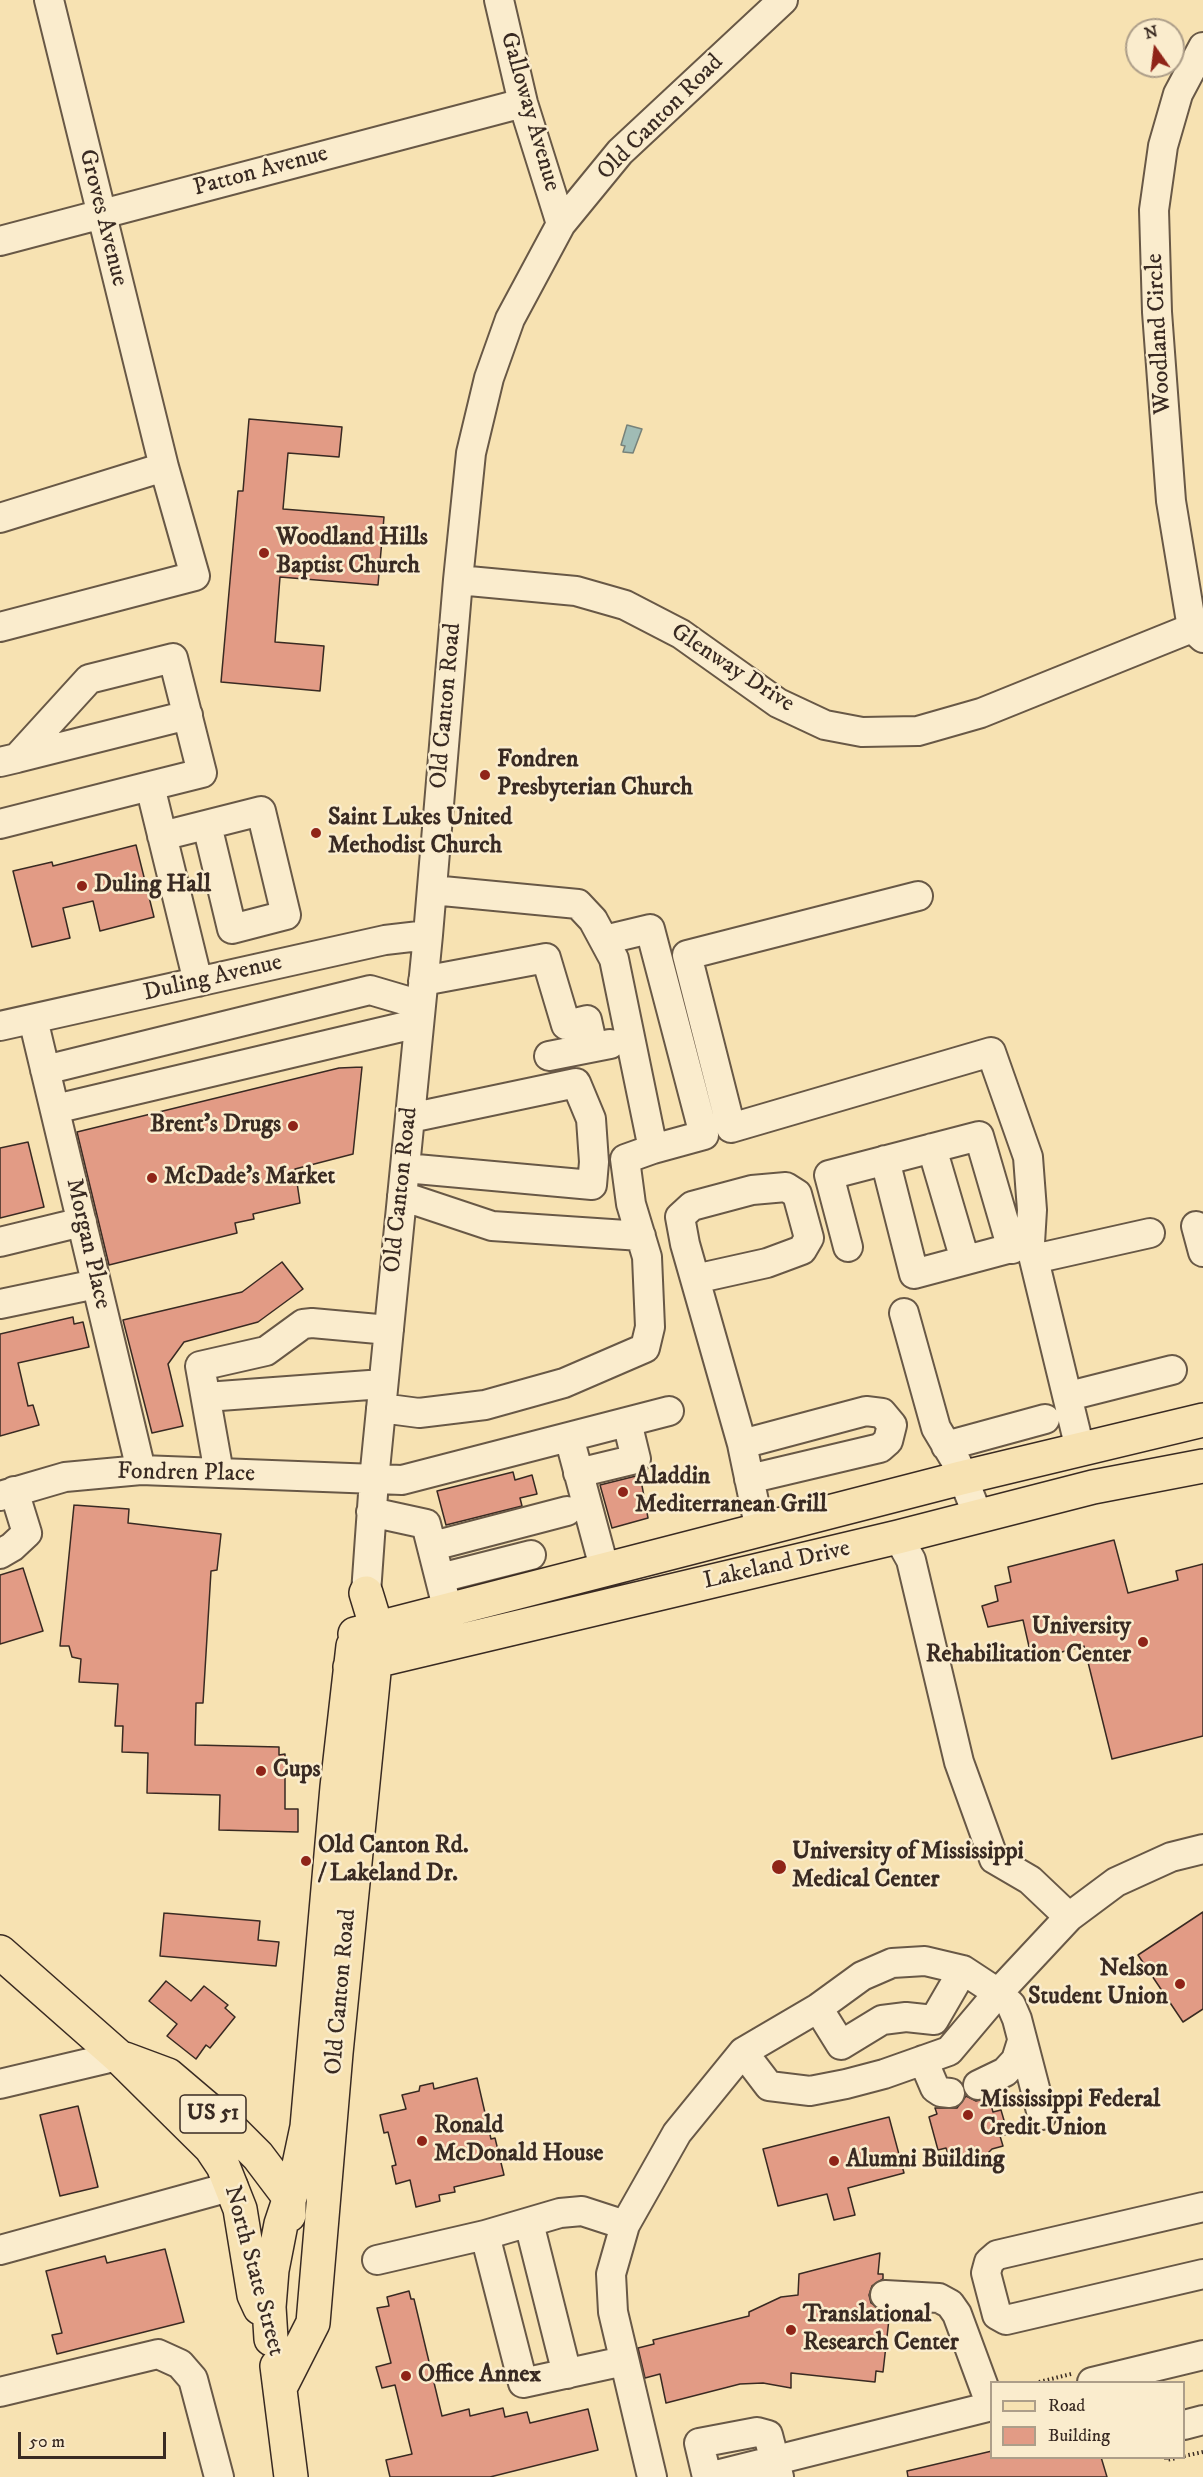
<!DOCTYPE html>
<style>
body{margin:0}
#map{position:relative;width:1203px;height:2477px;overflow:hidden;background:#f7e2b2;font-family:"IM FELL DW Pica",serif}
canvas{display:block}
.legend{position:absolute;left:990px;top:2381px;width:195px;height:78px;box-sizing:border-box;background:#faeccd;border:2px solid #ad9e89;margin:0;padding:8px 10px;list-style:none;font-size:18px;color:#392a22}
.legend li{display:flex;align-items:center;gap:12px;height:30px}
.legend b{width:30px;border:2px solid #ad9e89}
.north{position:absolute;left:1125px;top:18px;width:60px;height:60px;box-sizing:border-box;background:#faeccd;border:2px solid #ad9e89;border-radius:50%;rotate:346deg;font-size:16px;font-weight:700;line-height:24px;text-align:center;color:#392a22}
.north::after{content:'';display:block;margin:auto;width:21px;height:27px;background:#8f2418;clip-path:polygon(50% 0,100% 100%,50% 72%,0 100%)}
.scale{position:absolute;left:18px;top:2432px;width:148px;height:27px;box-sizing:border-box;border:3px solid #392a22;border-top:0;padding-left:8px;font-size:18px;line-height:21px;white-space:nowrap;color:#392a22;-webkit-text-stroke:4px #faeccd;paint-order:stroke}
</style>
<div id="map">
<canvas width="1203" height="2477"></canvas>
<ul class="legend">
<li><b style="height:8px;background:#f7e2b2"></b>Road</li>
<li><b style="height:16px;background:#e29b85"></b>Building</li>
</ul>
<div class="north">N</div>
<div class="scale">50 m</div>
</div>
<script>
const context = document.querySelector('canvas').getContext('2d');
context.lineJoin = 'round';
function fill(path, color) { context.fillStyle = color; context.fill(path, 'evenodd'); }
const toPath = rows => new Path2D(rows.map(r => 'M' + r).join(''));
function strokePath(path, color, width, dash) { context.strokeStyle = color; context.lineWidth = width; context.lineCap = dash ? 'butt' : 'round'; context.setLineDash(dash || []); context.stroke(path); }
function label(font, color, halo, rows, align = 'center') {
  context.font = font + ' "IM FELL DW Pica",serif'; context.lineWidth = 5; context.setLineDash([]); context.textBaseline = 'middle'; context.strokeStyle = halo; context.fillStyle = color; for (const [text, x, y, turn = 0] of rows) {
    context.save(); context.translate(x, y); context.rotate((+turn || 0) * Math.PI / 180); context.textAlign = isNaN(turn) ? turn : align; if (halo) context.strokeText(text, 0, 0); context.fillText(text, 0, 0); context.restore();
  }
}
const water = toPath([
 [627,425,642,429,633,453,623,452,625,446,621,445,627,425]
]);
fill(water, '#a0bcb5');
strokePath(water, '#77827a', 1.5);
const building = toPath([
 [249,419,342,427,339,457,288,453,283,509,384,517,378,585,280,577,275,642,324,646,320,691,221,682,238,491,243,491,249,419],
 [136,845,154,917,100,931,93,901,63,908,70,938,32,947,13,871,52,862,53,866,136,845],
 [362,1067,353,1154,295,1169,300,1203,253,1214,254,1219,235,1223,237,1233,109,1265,77,1132,339,1068,362,1067],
 [28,1142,44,1207,0,1218,0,1148,28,1142],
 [282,1262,303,1289,258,1322,184,1342,168,1364,183,1426,152,1433,123,1320,242,1292,282,1262],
 [73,1317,74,1324,83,1322,89,1347,18,1363,28,1406,33,1405,39,1425,0,1436,0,1334,73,1317],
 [513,1472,515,1480,532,1475,537,1494,520,1498,522,1506,446,1525,437,1491,513,1472],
 [640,1475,648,1518,612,1528,600,1485,640,1475],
 [74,1505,129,1509,128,1523,221,1534,217,1570,211,1571,203,1703,196,1703,195,1745,279,1747,279,1755,285,1754,285,1809,298,1809,298,1832,219,1830,220,1795,147,1793,148,1753,122,1752,123,1726,115,1726,118,1684,79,1682,81,1659,72,1657,69,1646,60,1646,74,1505],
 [1114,1540,1128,1593,1178,1580,1176,1571,1203,1564,1203,1736,1112,1759,1084,1646,1032,1660,1023,1620,988,1627,982,1606,998,1601,995,1586,1011,1582,1008,1567,1114,1540],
 [23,1568,43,1631,0,1644,0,1575,23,1568],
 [1203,1912,1203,2009,1183,2022,1138,1955,1203,1912],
 [164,1913,260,1921,258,1940,279,1942,276,1966,160,1956,164,1913],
 [166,1981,191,2001,204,1986,228,2005,225,2008,235,2017,210,2048,206,2045,196,2059,167,2036,177,2024,149,2001,166,1981],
 [477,2078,491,2139,495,2138,504,2175,454,2187,455,2192,439,2195,440,2201,416,2207,410,2180,396,2184,392,2166,396,2165,388,2132,384,2133,380,2115,406,2109,402,2095,419,2091,420,2086,433,2083,434,2089,477,2078],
 [966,2096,976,2101,989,2098,993,2112,1001,2110,1008,2134,1000,2136,1003,2146,992,2149,984,2157,972,2159,965,2156,950,2160,946,2148,938,2150,929,2117,937,2114,935,2108,957,2108,966,2096],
 [78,2106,98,2187,60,2196,40,2115,78,2106],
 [889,2117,904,2173,848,2188,855,2215,834,2220,827,2194,778,2206,763,2149,889,2117],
 [165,2249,184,2322,57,2354,52,2335,62,2333,46,2271,105,2256,107,2263,165,2249],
 [880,2253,878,2274,883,2274,883,2279,872,2286,869,2295,871,2303,881,2310,880,2319,889,2319,883,2372,876,2371,875,2382,791,2373,791,2388,763,2383,740,2384,666,2403,660,2374,645,2378,638,2348,654,2344,653,2340,749,2316,749,2312,781,2297,798,2295,799,2274,880,2253],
 [409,2291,411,2299,414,2299,442,2416,469,2409,470,2416,503,2408,505,2417,527,2412,530,2423,588,2409,598,2450,490,2477,390,2477,386,2460,412,2454,395,2385,382,2388,376,2367,391,2363,377,2308,389,2306,387,2297,409,2291],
 [992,2451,992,2457,1101,2457,1107,2477,908,2477,907,2471,992,2451]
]);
fill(building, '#e29b85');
strokePath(building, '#392a22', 1.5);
const minor = toPath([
 [499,0,523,103,561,224],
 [0,241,523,103],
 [0,518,164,467],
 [458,580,576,591,625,605,681,634,778,703,825,725,862,732,918,731,981,713,1192,628,1203,638],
 [0,627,195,576,164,467,49,0],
 [1192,628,1171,501,1157,312,1154,210,1163,146,1178,94,1203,47],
 [17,758,188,715],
 [0,762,17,758,89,679,173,658,202,773,150,786,198,982],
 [0,824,150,786],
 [162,836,261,811,286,915,232,929,207,825],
 [918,896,687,955,731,1128,991,1052,1028,1157,1032,1210,1030,1243],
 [604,940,650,929,704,1135,653,1149],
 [423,981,546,958,566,1025,587,1020,593,1047],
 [33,1019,141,1470],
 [0,1026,385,940,428,935],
 [549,1056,610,1044],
 [45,1070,370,990,421,1005],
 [55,1109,419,1023],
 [932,1148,965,1260],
 [885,1160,914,1274,1030,1243,1080,1449],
 [405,1168,592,1185,594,1162,591,1119,576,1083,410,1118],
 [402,1196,492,1226,641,1236],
 [1196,1226,1203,1252],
 [0,1242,82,1222],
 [848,1247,829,1175,979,1136,1012,1249],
 [1034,1259,1150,1233],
 [695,1279,767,1263,802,1250,809,1238,797,1194,786,1187,752,1190,692,1206,680,1217,685,1244,695,1279,742,1444,743,1449,760,1530],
 [0,1304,96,1284],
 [904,1313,936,1428,957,1463,978,1516],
 [1069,1396,1172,1370],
 [206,1397,383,1384],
 [381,1408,419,1413,485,1405,564,1383,645,1348,650,1327,647,1257,631,1204,625,1159,653,1149,614,959,593,920,578,904,432,890],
 [569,1437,605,1571],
 [742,1444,866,1411,882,1413,892,1425,888,1441,880,1448,749,1479],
 [946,1446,1045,1419],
 [219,1473,200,1366,266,1351,303,1324,312,1323,389,1330],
 [578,1473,636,1459,627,1422],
 [0,1496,65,1477,141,1470,402,1480,669,1411],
 [371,1512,426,1524,448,1611],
 [898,1537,911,1560,959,1762,994,1859,1030,1880,1069,1917],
 [433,1546,567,1511],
 [0,1554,12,1547,27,1533,14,1491],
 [440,1578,531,1555],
 [366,1593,374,1480,428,935,458,580,471,453,489,378,510,319,561,224,620,152,783,0],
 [818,2008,841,2045,882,2020,906,2017,934,2020,963,1970],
 [923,2060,935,2088,941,2092,950,2093],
 [0,2084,118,2056],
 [978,2085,1005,2072,1016,2060,1022,2041],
 [1042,2115,1017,2019,1011,2005,998,1993,1069,1917,1116,1882,1171,1857,1203,1849],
 [1203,2207,997,2255,989,2262,986,2273,997,2315,1006,2320,1203,2274],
 [529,2223,567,2374],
 [0,2250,233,2186],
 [377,2260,485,2235],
 [885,2295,939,2298,950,2304,957,2314,991,2406],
 [624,2361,523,2383,485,2235,560,2213,582,2211,625,2225],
 [1092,2382,1203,2355],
 [0,2392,158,2354,180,2364,193,2379,219,2477],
 [1184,2425,1203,2420],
 [652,2477,613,2312,611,2274,625,2225,677,2133,743,2052,818,2008,862,1976,892,1963,925,1961,963,1970,998,1993,949,2051,884,2074,846,2084,810,2091,769,2086,743,2052],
 [707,2477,699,2443,757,2432,768,2435,779,2477],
 [708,2477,992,2406]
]);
const major = toPath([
 [355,1634,961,1478,1203,1420],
 [350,1667,898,1537,1093,1487,1203,1466],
 [0,1952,118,2056,211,2148,223,2166,240,2209,254,2295,260,2308],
 [125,2059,168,2075,228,2126,258,2156,289,2197,289,2215],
 [271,2339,269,2307,272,2270,281,2224,296,2179,307,2127,337,1787,353,1646],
 [277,2366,291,2477],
 [281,2386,313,2323,336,2053,375,1662,377,1629,366,1593]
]);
strokePath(minor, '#685846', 32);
strokePath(major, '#392a22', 36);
strokePath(toPath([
 [1039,2382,1071,2374],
 [1184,2456,1203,2452],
 [1166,2458,1166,2460,1177,2458]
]), '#392a22', 4, [1.5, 3]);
strokePath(minor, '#faeccd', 28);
strokePath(major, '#f7e2b2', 33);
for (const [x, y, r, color] of [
 [264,553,6,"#8f2418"],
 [485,775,6,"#8f2418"],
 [316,833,6,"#8f2418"],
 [82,886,6,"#8f2418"],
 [293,1126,6,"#8f2418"],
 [152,1178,6,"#8f2418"],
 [623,1492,6,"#8f2418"],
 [1143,1642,6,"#8f2418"],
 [261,1771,6,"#8f2418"],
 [306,1861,6,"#8f2418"],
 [779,1867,8,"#8f2418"],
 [1180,1984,6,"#8f2418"],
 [968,2115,6,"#8f2418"],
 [422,2141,6,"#8f2418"],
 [834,2161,6,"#8f2418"],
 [791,2330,6,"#8f2418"],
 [406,2376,6,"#8f2418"]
]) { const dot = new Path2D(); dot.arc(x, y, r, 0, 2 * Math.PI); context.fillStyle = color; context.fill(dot); strokePath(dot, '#faeccd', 2); }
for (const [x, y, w] of [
 [213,2114,66]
]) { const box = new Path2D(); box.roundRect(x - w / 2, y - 19, w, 38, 4.5); context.fillStyle = '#faeccd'; context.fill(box); strokePath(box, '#392a22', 1.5); }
label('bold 22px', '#392a22', null, [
 ["US 51",213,2114]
]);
label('24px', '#392a22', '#faeccd', [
 ["Galloway Avenue",529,112,74],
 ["Old Canton Road",661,118,-45],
 ["Patton Avenue",261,172,-15],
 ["Groves Avenue",102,218,76],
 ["Woodland Circle",1160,334,-93],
 ["Glenway Drive",732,669,33],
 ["Old Canton Road",447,706,-85],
 ["Duling Avenue",213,979,-13],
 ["Old Canton Road",402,1190,-84],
 ["Morgan Place",87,1244,77],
 ["Fondren Place",186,1474,1],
 ["Lakeland Drive",777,1566,-13],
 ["Old Canton Road",342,1992,-85],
 ["North State Street",253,2271,75]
]);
label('bold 24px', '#392a22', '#faeccd', [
 ["Woodland Hills",276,539],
 ["Baptist Church",276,567],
 ["Fondren",497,761],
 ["Presbyterian Church",497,789],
 ["Saint Lukes United",328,819],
 ["Methodist Church",328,847],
 ["Duling Hall",94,886],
 ["Brent's Drugs",281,1126,"right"],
 ["McDade's Market",164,1178],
 ["Aladdin",635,1478],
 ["Mediterranean Grill",635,1506],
 ["University",1131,1628,"right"],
 ["Rehabilitation Center",1131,1656,"right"],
 ["Cups",273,1771],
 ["Old Canton Rd.",318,1847],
 ["/ Lakeland Dr.",318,1875],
 ["University of Mississippi",792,1853],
 ["Medical Center",792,1881],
 ["Nelson",1168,1970,"right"],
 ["Student Union",1168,1998,"right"],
 ["Mississippi Federal",980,2101],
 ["Credit Union",980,2129],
 ["Ronald",434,2127],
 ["McDonald House",434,2155],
 ["Alumni Building",846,2161],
 ["Translational",803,2316],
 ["Research Center",803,2344],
 ["Office Annex",418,2376]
], 'left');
</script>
